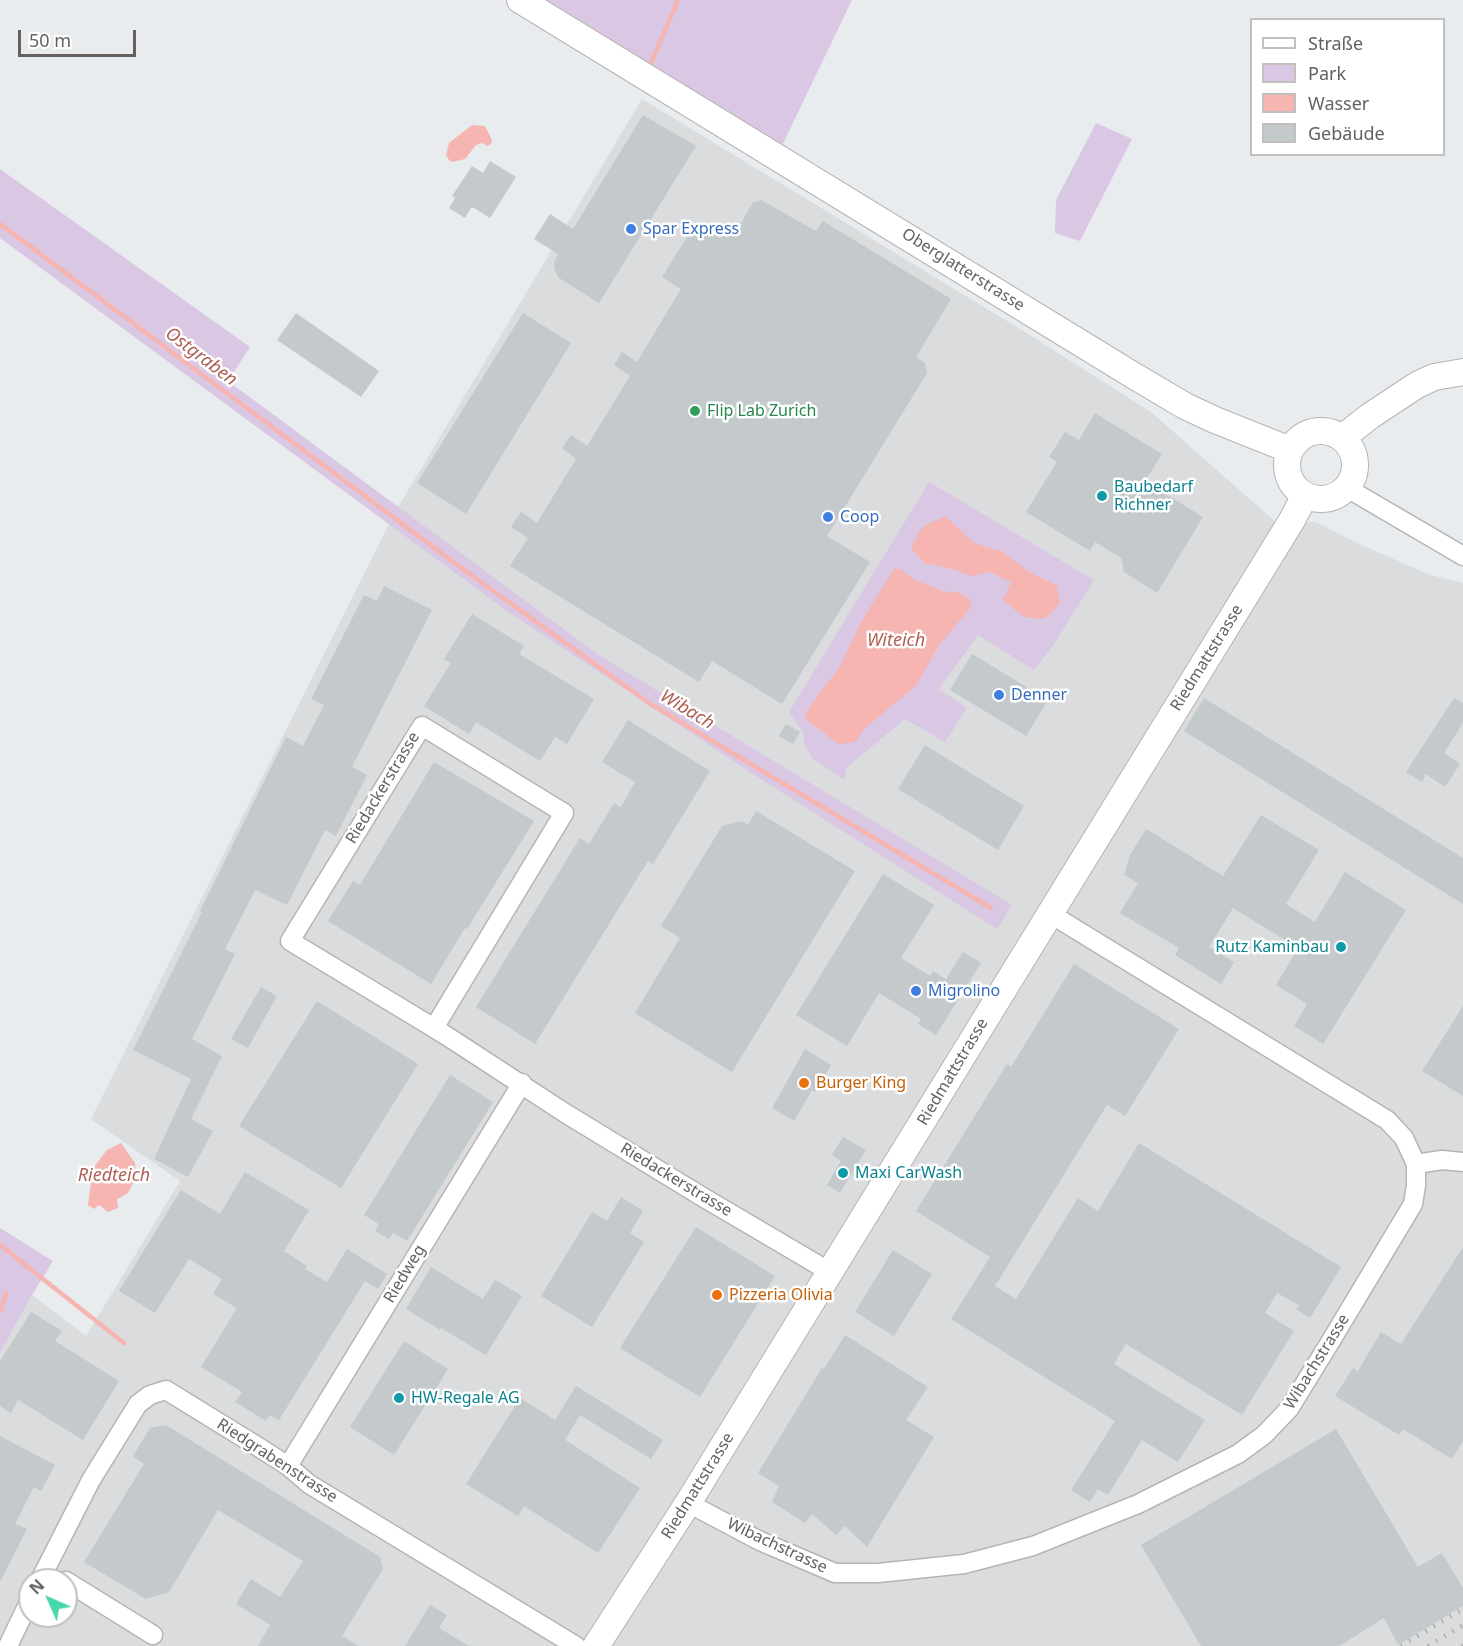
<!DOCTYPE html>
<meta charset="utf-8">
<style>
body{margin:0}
#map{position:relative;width:1463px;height:1646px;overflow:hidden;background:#e8ecef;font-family:"Noto Sans",sans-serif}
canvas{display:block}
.legend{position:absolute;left:1250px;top:18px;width:195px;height:138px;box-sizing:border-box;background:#fff;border:2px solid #c2bfbf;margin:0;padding:8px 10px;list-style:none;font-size:18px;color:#66605f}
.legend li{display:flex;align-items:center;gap:12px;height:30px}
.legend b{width:30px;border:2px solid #c2bfbf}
.north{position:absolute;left:18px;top:1568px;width:60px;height:60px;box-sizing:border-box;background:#fff;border:2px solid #c2bfbf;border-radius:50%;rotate:315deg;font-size:16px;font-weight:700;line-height:24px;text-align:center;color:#66605f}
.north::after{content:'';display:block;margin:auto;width:21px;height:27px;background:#47d6ab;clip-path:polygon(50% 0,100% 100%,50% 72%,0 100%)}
.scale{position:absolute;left:18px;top:30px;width:118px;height:27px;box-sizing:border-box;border:3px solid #66605f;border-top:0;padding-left:8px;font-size:18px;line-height:21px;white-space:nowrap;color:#66605f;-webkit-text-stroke:4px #fff;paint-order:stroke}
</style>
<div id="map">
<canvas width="1463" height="1646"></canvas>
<ul class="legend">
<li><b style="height:8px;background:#fff"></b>Straße</li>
<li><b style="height:16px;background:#d9c7e3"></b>Park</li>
<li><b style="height:16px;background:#f6b5b1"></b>Wasser</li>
<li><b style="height:16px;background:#c4c9cb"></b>Gebäude</li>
</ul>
<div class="north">N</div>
<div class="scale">50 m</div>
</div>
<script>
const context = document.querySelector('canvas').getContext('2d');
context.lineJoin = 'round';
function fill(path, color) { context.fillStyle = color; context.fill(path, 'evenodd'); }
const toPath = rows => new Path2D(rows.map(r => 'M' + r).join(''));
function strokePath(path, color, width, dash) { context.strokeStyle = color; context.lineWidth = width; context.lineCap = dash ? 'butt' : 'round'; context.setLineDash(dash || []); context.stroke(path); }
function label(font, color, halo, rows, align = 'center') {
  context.font = font + ' "Noto Sans",sans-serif'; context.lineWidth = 5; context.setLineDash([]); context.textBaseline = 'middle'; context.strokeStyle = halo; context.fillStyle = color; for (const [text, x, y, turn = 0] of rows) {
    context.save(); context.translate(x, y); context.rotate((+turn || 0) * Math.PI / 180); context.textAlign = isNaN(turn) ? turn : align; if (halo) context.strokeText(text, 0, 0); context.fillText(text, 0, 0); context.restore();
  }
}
fill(toPath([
 [642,99,1025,332,1151,412,1278,524,1316,522,1355,542,1430,575,1463,583,1463,1646,0,1646,0,1353,32,1295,86,1336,180,1181,91,1119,394,514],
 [30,1580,66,1580,66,1616,30,1616]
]), '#dadcde');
fill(toPath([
 [520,0,852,0,777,156],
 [1096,123,1132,139,1080,241,1055,233,1056,200],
 [0,169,250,347,228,381,600,656,1012,905,997,929,756,776,507,611,0,238],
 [929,482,1094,580,1054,644,1034,670,978,635,939,689,967,708,945,742,905,719,847,767,844,780,812,758,805,746,803,732,789,712],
 [0,1228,53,1261,32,1295,0,1353]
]), '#d9c7e3');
fill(toPath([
 [472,125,484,126,486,128,492,140,491,144,487,146,482,143,476,145,465,159,452,162,449,160,446,155,449,143],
 [945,516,974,543,1003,552,1029,572,1057,586,1060,604,1044,619,1024,617,1003,600,1011,582,990,572,971,576,953,569,924,563,911,548,922,527],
 [894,569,901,569,913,579,942,591,960,593,971,600,970,608,938,647,916,686,865,728,855,742,839,744,805,719,810,706,841,665,861,622],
 [121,1143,135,1163,136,1177,128,1193,117,1199,118,1208,108,1212,99,1205,94,1209,88,1205,93,1168,107,1150]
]), '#f6b5b1');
strokePath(toPath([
 [651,63,678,0],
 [0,224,460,567,649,703,991,908],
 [0,1245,124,1343],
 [0,1311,6,1293]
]), '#f6b5b1', 4.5);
fill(toPath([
 [643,115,696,146,599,303,559,278,555,271,554,263,558,254,534,239,550,214,573,229],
 [490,161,516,177,490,218,474,208,471,208,465,218,449,208,455,198,452,196,472,166,483,173],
 [761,200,816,231,823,221,951,299,916,357,925,363,927,373,827,536,870,562,782,704,712,661,699,682,510,566,528,538,511,527,521,512,537,523,576,459,562,448,571,435,587,446,630,376,614,365,622,352,637,362,681,289,662,277,692,229,701,226,718,237,735,234,753,202],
 [296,313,379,371,361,397,277,340],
 [523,313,571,343,466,514,417,483],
 [1095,413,1162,454,1145,481,1203,517,1157,593,1124,572,1121,558,1095,542,1090,551,1026,512,1057,462,1049,457,1065,432,1079,440],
 [384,586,432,610,352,767,367,775,336,836,325,830,287,905,255,890,225,949,235,954,192,1039,222,1056,191,1119,213,1131,188,1177,154,1159,191,1079,133,1050,202,912,200,911,286,737,303,746,324,705,311,699,364,595,377,601],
 [472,614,524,646,519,654,594,699,567,744,555,737,540,761,476,722,469,734,424,706,451,663,444,659],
 [972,654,1048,700,1026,736,950,690],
 [1204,698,1463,858,1463,904,1184,731],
 [1454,698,1463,703,1463,723,1444,753,1460,764,1445,787,1426,774,1422,782,1406,772],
 [628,720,710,771,653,864,648,861,535,1044,476,1007,580,838,589,844,614,803,621,807,635,782,602,762],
 [786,724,800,732,793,744,779,736],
 [925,745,1024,806,998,850,898,789],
 [434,762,534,821,467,929,465,928,431,984,328,921,353,881,360,885],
 [756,811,855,871,732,1072,635,1013,680,938,661,926,722,826,742,821,748,825],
 [1261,815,1319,850,1286,904,1315,922,1345,872,1406,910,1323,1044,1294,1026,1307,1004,1276,985,1298,948,1233,908,1209,947,1234,962,1221,984,1175,955,1179,948,1120,913,1138,883,1124,875,1130,855,1146,829,1223,876],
 [883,874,934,905,901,958,930,976,933,971,946,979,963,952,981,963,936,1035,918,1024,921,1019,879,993,847,1046,796,1015],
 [1074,964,1179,1029,1125,1116,1107,1105,995,1286,1016,1299,1078,1198,1098,1211,1139,1143,1341,1267,1310,1318,1296,1309,1299,1305,1277,1293,1265,1313,1294,1331,1242,1415,1126,1344,1114,1364,1205,1420,1178,1462,1142,1440,1108,1495,1098,1489,1090,1502,1071,1490,1115,1421,951,1319,990,1257,916,1211,1007,1064,1011,1067],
 [261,987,277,996,248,1048,231,1039],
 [317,1001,418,1064,341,1188,239,1126],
 [1463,1006,1463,1096,1422,1071],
 [805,1049,831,1065,815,1092,812,1090,794,1121,772,1108],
 [450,1075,493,1102,407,1241,393,1233,389,1239,375,1231,379,1224,364,1215],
 [843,1137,866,1150,840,1193,827,1185,841,1161,832,1155],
 [245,1172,309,1210,284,1251,307,1266,305,1269,327,1282,347,1249,387,1274,378,1289,365,1281,279,1420,270,1415,266,1421,235,1402,242,1392,201,1367,237,1308,213,1294,222,1279,189,1259,155,1313,119,1291,181,1190,220,1214],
 [621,1197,643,1211,630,1233,644,1242,592,1327,541,1296,592,1212,607,1221],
 [696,1227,775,1276,700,1397,620,1348],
 [1463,1247,1463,1441,1452,1459,1403,1429,1399,1435,1335,1396,1353,1368,1358,1371,1381,1332,1401,1344],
 [893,1250,932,1274,894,1336,855,1312],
 [431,1267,483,1299,495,1280,522,1296,486,1355,441,1328,440,1330,406,1309],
 [31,1312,62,1331,55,1341,119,1381,83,1440,18,1400,11,1413,0,1406,0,1361],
 [845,1335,928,1387,906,1420,934,1437,867,1547,845,1526,836,1535,812,1514,805,1523,772,1502,779,1486,758,1473,822,1368,824,1369],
 [404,1341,448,1369,394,1455,350,1427],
 [576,1386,663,1440,651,1459,580,1415,565,1440,640,1488,598,1553,524,1506,518,1516,466,1484,520,1398,555,1420],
 [166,1425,380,1557,383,1569,342,1636,359,1646,258,1646,270,1625,236,1604,251,1579,280,1597,303,1561,218,1510,169,1592,146,1599,84,1562,144,1464,133,1456,150,1428],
 [1336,1429,1418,1567,1442,1553,1463,1588,1463,1606,1398,1645,1384,1618,1339,1646,1201,1646,1141,1545],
 [0,1436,55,1465,41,1491,34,1487,15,1524,27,1529,0,1582],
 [430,1605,447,1615,439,1628,469,1646,405,1646]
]), '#c4c9cb');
const street = toPath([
 [1347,488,1463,556],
 [434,1028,564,813,422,726,290,941,434,1028,453,1040,565,1113,701,1196,830,1272],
 [1416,1164,1442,1160,1463,1162],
 [288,1466,522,1083],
 [688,1503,760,1541,835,1573,878,1573,964,1564,1033,1546,1138,1504,1238,1454,1264,1435,1289,1409,1329,1344,1413,1204,1416,1186,1416,1164,1404,1138,1387,1120,1049,913],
 [40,1580,91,1480,138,1404,150,1395,166,1390,260,1448,288,1466,309,1484,576,1646],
 [66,1581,153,1635],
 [8,1646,30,1600]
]);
const secondary = toPath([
 [520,0,1131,374,1185,406,1215,420,1290,450],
 '1287 465a34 34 0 1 1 68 0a34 34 0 1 1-68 0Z',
 [1342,438,1370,416,1417,385,1434,377,1463,372],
 [596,1646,688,1503,1292,520,1305,495]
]);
strokePath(street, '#b8b4b2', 21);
strokePath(secondary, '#b8b3b2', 28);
strokePath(street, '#fff', 18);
strokePath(secondary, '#fff', 26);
strokePath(toPath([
 [1401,1646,1463,1609],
 [1428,1646,1463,1625],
 [1462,1646,1463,1645]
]), '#adabab', 4.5, [1.5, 8]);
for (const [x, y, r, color] of [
 [631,229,6,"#3f7fe0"],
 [695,411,6,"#2e9e5b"],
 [1102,496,6,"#0f9aa8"],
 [828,517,6,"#3f7fe0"],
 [999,695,6,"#3f7fe0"],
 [1341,947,6,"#0f9aa8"],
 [916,991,6,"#3f7fe0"],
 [804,1083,6,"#e8710a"],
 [843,1173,6,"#0f9aa8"],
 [717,1295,6,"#e8710a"],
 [399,1398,6,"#0f9aa8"]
]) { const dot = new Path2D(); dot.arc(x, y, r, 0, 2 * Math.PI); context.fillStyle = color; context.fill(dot); strokePath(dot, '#fff', 2); }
label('16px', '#366cbe', '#fff', [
 ["Spar Express",643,229],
 ["Coop",840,517],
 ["Denner",1011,695],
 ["Migrolino",928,991]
], 'left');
label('16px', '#66605f', '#fff', [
 ["Oberglatterstrasse",963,270,32],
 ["Riedmattstrasse",1207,658,-58],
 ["Riedackerstrasse",383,788,-59],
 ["Riedmattstrasse",953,1072,-59],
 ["Riedackerstrasse",676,1180,31],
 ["Riedweg",405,1274,-59],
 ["Wibachstrasse",1317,1362,-58],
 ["Riedgrabenstrasse",277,1461,33],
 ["Riedmattstrasse",698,1486,-58],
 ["Wibachstrasse",777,1546,25]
]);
label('16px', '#27864d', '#fff', [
 ["Flip Lab Zurich",707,411]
], 'left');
label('16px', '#0d838f', '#fff', [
 ["Baubedarf",1114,487],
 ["Richner",1114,505],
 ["Rutz Kaminbau",1329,947,"right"],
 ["Maxi CarWash",855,1173],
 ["HW-Regale AG",411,1398]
], 'left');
label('16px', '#c56008', '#fff', [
 ["Burger King",816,1083],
 ["Pizzeria Olivia",729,1295]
], 'left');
label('italic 18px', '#af5f53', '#fff', [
 ["Ostgraben",201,357,37],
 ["Witeich",896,641],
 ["Wibach",687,710,31],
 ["Riedteich",114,1176]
]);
</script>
